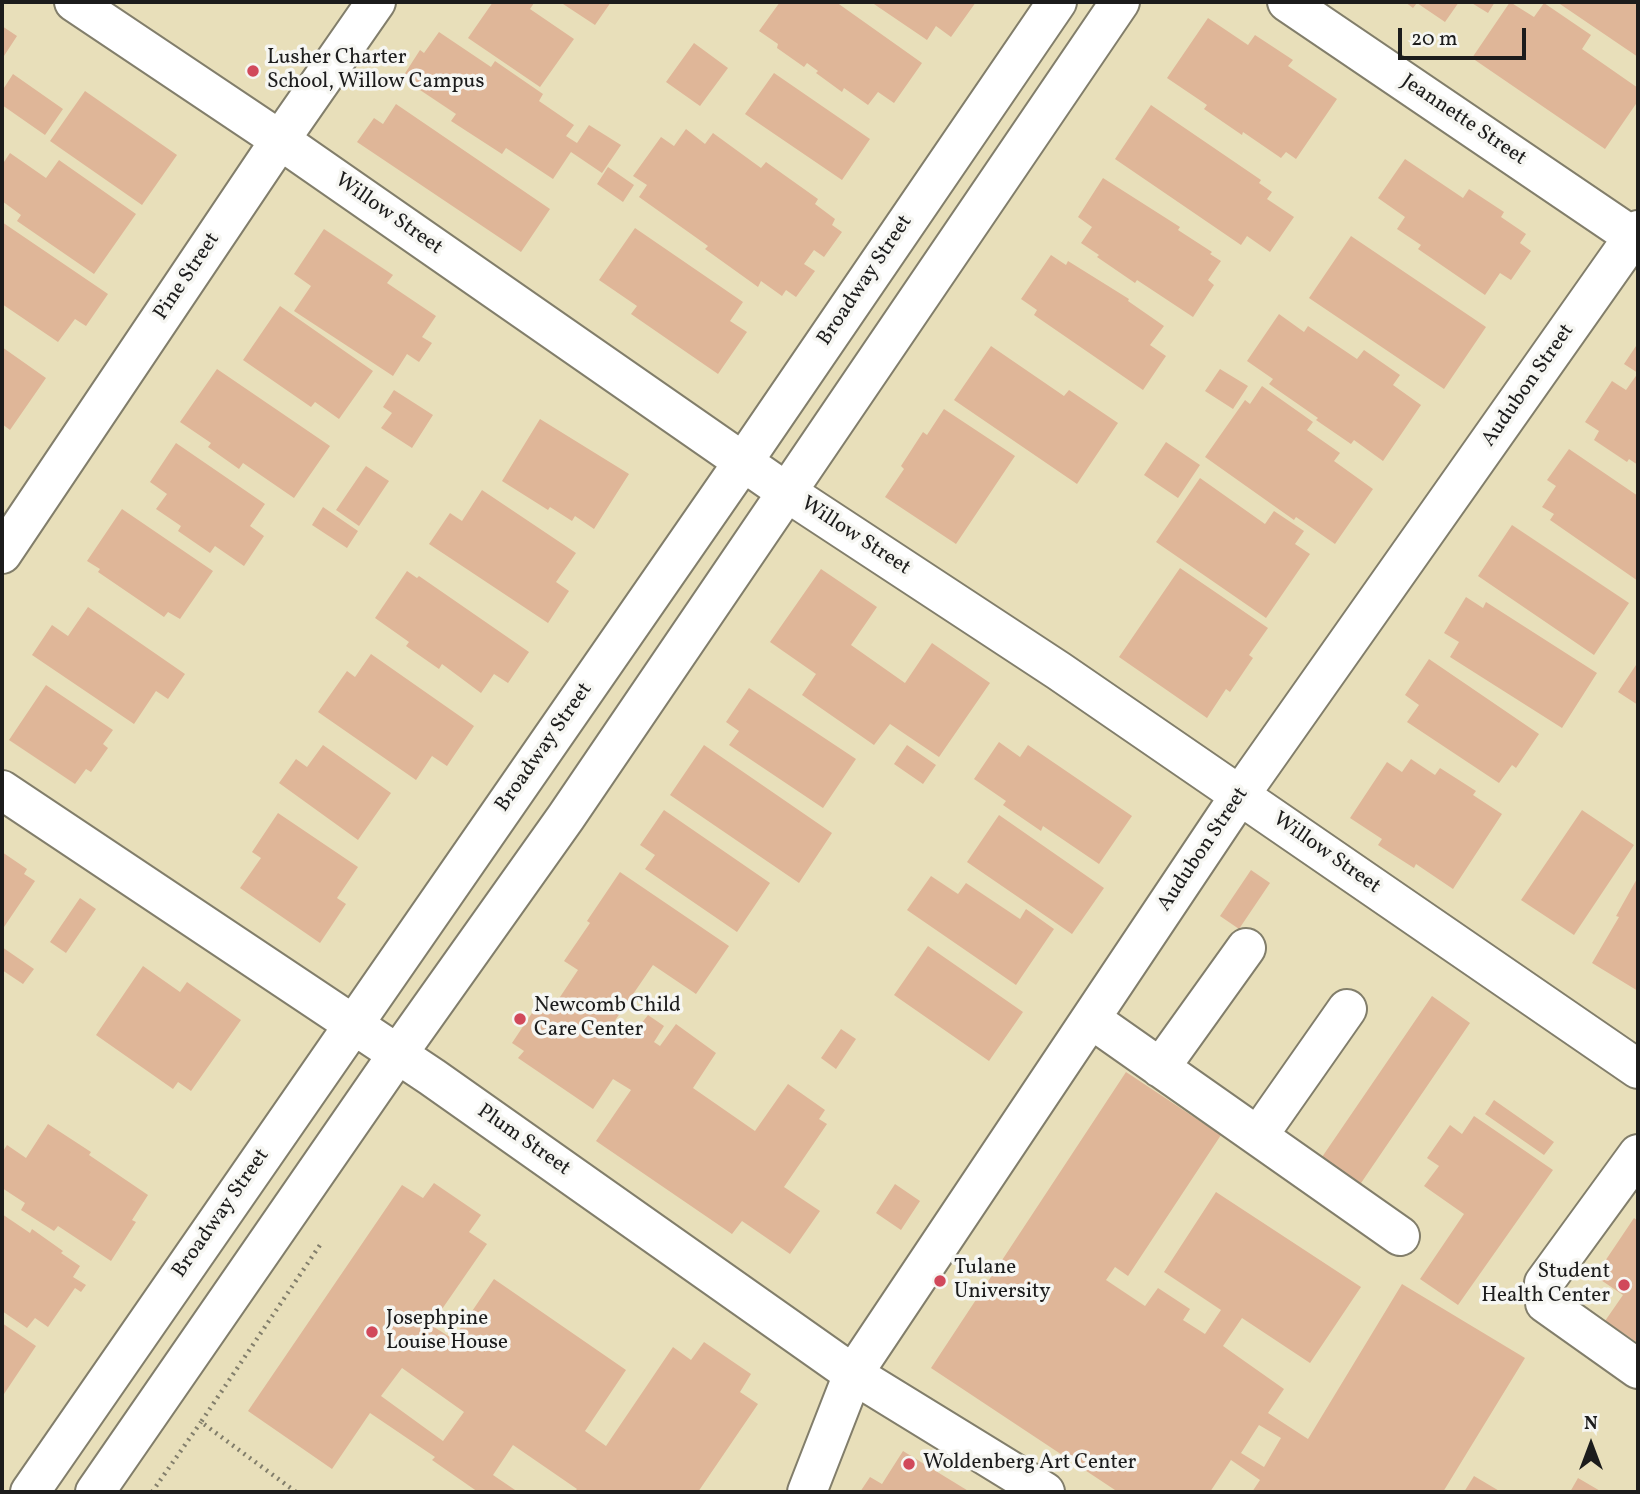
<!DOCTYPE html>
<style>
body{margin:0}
#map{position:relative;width:1640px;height:1494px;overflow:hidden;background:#e8dfba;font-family:Vollkorn,serif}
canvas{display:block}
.frame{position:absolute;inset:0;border:4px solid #1c1c1c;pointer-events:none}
.north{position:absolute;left:1556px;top:1410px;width:70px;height:70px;-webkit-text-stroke:5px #f6f6f2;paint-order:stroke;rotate:0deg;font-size:19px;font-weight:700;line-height:28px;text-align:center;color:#1c1c1c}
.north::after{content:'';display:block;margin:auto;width:24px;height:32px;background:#1c1c1c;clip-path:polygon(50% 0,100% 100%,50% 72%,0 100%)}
.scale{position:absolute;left:1398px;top:28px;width:128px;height:32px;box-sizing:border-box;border:4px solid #1c1c1c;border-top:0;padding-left:9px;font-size:21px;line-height:24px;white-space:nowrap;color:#1c1c1c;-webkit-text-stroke:5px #f6f6f2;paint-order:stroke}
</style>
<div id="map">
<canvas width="1640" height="1494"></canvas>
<div class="frame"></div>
<div class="north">N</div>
<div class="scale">20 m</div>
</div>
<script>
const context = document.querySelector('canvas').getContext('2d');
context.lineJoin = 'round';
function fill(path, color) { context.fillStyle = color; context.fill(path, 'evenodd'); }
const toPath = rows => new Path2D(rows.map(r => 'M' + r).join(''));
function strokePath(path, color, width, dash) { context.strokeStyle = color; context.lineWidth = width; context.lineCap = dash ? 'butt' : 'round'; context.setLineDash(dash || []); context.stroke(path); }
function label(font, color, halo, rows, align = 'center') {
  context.font = font + ' Vollkorn,serif'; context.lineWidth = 7; context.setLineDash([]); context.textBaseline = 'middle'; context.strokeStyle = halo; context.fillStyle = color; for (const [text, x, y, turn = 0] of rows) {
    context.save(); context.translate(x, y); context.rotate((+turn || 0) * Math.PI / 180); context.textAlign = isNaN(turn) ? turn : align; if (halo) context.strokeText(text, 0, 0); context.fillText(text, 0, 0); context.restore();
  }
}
fill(toPath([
 [493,2,533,2,534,3,530,9,574,39,540,87,468,38],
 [560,2,611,2,595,25],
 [780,2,836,2,922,63,894,103,878,92,868,105,844,88,842,92,816,73,818,71,807,63,804,67,777,48,778,44,759,31],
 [871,2,976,2,951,37,936,26,927,40],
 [1405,2,1459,2,1445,22,1417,3,1413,8],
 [1470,2,1495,2,1488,13],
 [1510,2,1534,17,1544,3,1591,35,1582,49,1638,88,1638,101,1605,149,1472,58],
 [1557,2,1638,2,1638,57],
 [1208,18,1248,45,1255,35,1293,60,1288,66,1337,99,1296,159,1286,152,1281,158,1243,132,1242,135,1204,109,1207,105,1167,78],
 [2,26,17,36,2,59],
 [439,32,491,67,495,61,543,94,539,101,574,125,566,136,577,143,589,125,621,145,602,173,571,152,553,179,506,148,502,154,451,121,456,114,402,78,420,50,424,53],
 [694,43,728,68,700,106,666,82],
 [774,73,870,139,842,180,745,114],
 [13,74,63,109,45,135,2,105,2,91],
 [85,91,177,155,142,205,50,141],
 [396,104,550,209,521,252,357,142,374,118,383,124],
 [1151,105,1261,180,1259,183,1272,192,1267,199,1294,217,1270,252,1247,236,1241,245,1115,159],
 [686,129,705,144,713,133,761,168,766,162,818,199,815,204,835,219,832,225,842,232,824,257,814,250,804,264,815,271,796,297,786,290,782,296,761,281,758,287,705,249,708,246,639,197,647,185,633,176,661,137,674,146],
 [10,153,46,178,59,160,136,214,94,274,17,221,21,215,2,201,2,165],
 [1405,159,1463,198,1469,189,1504,212,1501,217,1526,234,1520,243,1531,251,1511,280,1500,273,1485,295,1418,249,1421,245,1397,229,1405,217,1378,198],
 [608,167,634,185,623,202,597,184],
 [1103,178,1180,227,1178,230,1212,252,1210,254,1221,261,1208,280,1214,285,1193,317,1137,280,1135,283,1097,257,1099,255,1081,243,1092,227,1078,217],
 [2,222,108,294,86,326,75,319,58,342,2,304],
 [635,228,743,302,730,321,747,332,718,374,631,314,637,306,599,280],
 [324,229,393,275,387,283,436,316,422,337,432,343,419,362,407,354,393,376,294,311,311,286,294,274],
 [1351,236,1486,327,1444,389,1309,298],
 [1051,255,1066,265,1068,261,1129,299,1128,301,1164,326,1150,345,1166,356,1143,390,1034,315,1037,310,1021,299],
 [280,306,373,371,339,419,315,402,311,407,243,360],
 [1279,314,1304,332,1308,326,1357,359,1364,350,1400,375,1393,385,1421,405,1383,461,1354,440,1351,444,1316,420,1318,418,1269,384,1273,379,1247,361],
 [1638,343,1638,465,1629,459,1627,462,1594,440,1599,431,1585,422,1612,381,1626,390,1638,373,1624,364],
 [991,346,1064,396,1069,390,1118,423,1077,484,954,400],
 [2,347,46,378,10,430,2,424],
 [217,369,330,446,294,498,243,463,239,469,208,447,211,443,180,422],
 [1220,369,1248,386,1233,409,1205,391],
 [1262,386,1313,422,1307,430,1340,453,1334,461,1373,489,1335,544,1296,517,1294,520,1205,457,1245,400,1250,404],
 [394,390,433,415,412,448,381,428,392,413,383,407],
 [944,409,1015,456,956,544,885,497,904,469,901,466,923,432,927,435],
 [540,419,629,474,594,529,575,516,572,521,550,507,548,510,502,481],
 [1166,442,1200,465,1178,498,1144,475],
 [176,443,265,504,250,526,264,536,244,566,215,546,210,553,178,531,181,526,156,509,167,494,150,482],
 [1569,449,1638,496,1638,581,1550,520,1554,514,1542,507,1556,486,1547,480],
 [366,466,389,481,359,526,336,510],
 [1200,478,1265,524,1274,511,1304,531,1295,544,1310,554,1266,618,1156,542],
 [482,490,576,553,556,582,569,591,548,623,429,544,450,513,462,521],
 [323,507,358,531,347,548,312,525],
 [122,509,213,571,180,619,168,612,164,617,98,572,100,569,87,561],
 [1512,525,1629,603,1594,655,1478,576],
 [1180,568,1268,628,1249,655,1253,658,1230,692,1226,689,1207,718,1119,657],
 [821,569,877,607,851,645,905,683,932,643,990,683,939,757,890,724,874,745,802,695,816,674,770,642],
 [407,571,417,578,419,576,529,652,508,683,494,674,481,693,442,664,439,669,406,646,409,642,375,618],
 [1466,597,1483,608,1486,602,1597,673,1562,728,1450,657,1459,642,1444,633],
 [88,607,185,674,168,699,156,691,134,724,32,655,52,625,68,636],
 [371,654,474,726,447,766,432,756,416,780,318,712,347,671,355,677],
 [1429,659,1539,734,1516,768,1512,765,1499,783,1407,722,1419,705,1405,695],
 [1638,662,1638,705,1618,692],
 [46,685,113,730,103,744,108,748,91,772,86,769,75,784,9,740],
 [749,688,856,759,823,808,729,745,739,731,726,722],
 [999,742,1020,757,1028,745,1132,816,1099,864,1043,826,1041,831,1003,805,1006,801,974,779],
 [323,745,391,793,358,840,279,783,296,759,307,767],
 [704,745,832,833,799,883,670,795],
 [907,745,936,765,923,784,894,764],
 [1411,759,1435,775,1440,768,1476,791,1473,795,1502,814,1453,889,1416,864,1414,868,1378,845,1382,839,1350,818,1387,762,1402,772],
 [664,810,770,883,737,932,645,869,655,855,640,845],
 [1582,810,1634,845,1574,935,1521,900],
 [278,813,358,867,337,898,346,904,320,943,240,888,261,858,252,852],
 [999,815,1104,888,1072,934,967,862],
 [2,852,27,869,24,874,35,881,2,930],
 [1251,870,1270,883,1239,929,1220,916],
 [620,872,729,946,696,994,653,965,614,1022,633,1034,648,1015,664,1026,654,1042,660,1046,676,1024,716,1053,693,1088,755,1131,788,1084,825,1110,819,1119,827,1124,784,1187,820,1211,790,1254,742,1221,732,1234,596,1141,631,1090,613,1079,593,1109,518,1058,524,1051,512,1043,540,1001,552,1009,578,970,564,961,590,923,587,921],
 [931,876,958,894,966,883,1020,919,1026,909,1054,929,1016,985,907,910],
 [1638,877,1638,991,1592,963,1619,917,1616,916],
 [80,898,96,909,66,953,50,942],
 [928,946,1023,1012,989,1061,894,995],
 [2,947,34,969,23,984,2,970],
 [143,966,180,992,187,982,241,1020,191,1091,178,1082,173,1089,96,1035],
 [1432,996,1470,1023,1359,1186,1320,1160],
 [841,1029,856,1039,836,1069,821,1058],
 [1126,1072,1221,1135,1128,1276,1115,1267,1106,1280,1145,1306,1158,1288,1190,1309,1183,1320,1205,1334,1221,1310,1164,1272,1216,1192,1361,1287,1310,1363,1242,1318,1223,1346,1284,1389,1268,1413,1308,1439,1402,1284,1525,1358,1443,1492,1252,1492,1260,1480,1231,1460,1210,1492,1118,1492,931,1368],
 [1259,1425,1281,1438,1264,1467,1241,1453],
 [1494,1100,1554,1142,1544,1155,1485,1114],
 [1474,1116,1553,1170,1458,1305,1420,1279,1464,1214,1424,1186,1439,1166,1427,1158,1450,1125,1462,1134],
 [48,1124,91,1152,89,1155,148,1195,132,1220,136,1222,111,1261,58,1226,54,1231,21,1210,25,1203,2,1188,2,1153,7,1145,26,1158],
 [434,1183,481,1215,469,1232,487,1244,431,1325,453,1339,494,1279,626,1370,585,1431,606,1446,673,1347,691,1360,704,1342,751,1374,740,1392,758,1404,698,1492,574,1492,577,1489,513,1445,493,1475,518,1492,486,1492,483,1490,478,1492,432,1460,435,1457,370,1413,332,1469,248,1411,402,1185,423,1198],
 [402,1368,464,1412,443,1441,381,1396],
 [895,1184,920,1201,901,1230,876,1213],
 [2,1214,30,1233,32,1229,63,1251,61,1253,80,1266,73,1277,86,1285,81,1292,75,1288,48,1327,35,1318,27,1328,2,1311],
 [1634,1218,1638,1221,1638,1343,1605,1321,1623,1295,1595,1276],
 [2,1323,36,1346,2,1397],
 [903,1451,970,1492,860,1492,870,1477,882,1484],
 [1474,1476,1501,1492,1464,1492],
 [1578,1478,1602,1492,1570,1492]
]), '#dfb698');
const minor = toPath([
 [74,2,280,140,785,491,1059,671,1638,1069],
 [1287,2,1638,240],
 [2,554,280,140,376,2],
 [2,790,432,1077,853,1374,1045,1492],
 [1091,1019,1400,1236],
 [1160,1068,1246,948],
 [1258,1136,1347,1009],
 [1638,1154,1544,1283,1545,1303,1638,1369],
 [30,1492,743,462,1057,2],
 [95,1492,397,1055,566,817,1120,2],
 [807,1492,853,1374,1240,795,1638,230]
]);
strokePath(minor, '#827e6b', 42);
strokePath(toPath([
 [152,1492,201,1422],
 [296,1492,201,1422,322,1242]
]), '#827e6b', 4.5, [2, 5]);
strokePath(minor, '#fff', 38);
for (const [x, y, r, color] of [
 [253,71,7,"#d1495b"],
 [520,1019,7,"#d1495b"],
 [940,1281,7,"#d1495b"],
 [1624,1285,7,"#d1495b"],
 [372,1332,7,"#d1495b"],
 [909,1464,7,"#d1495b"]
]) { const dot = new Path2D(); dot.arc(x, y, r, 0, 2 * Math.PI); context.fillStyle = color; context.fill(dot); strokePath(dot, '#f6f6f2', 2.5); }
label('21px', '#1c1c1c', '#f6f6f2', [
 ["Lusher Charter",267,59],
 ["School, Willow Campus",267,83],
 ["Newcomb Child",534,1007],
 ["Care Center",534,1031],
 ["Tulane",954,1269],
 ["University",954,1293],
 ["Student",1610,1273,"right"],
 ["Health Center",1610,1297,"right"],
 ["Josephpine",386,1320],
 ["Louise House",386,1344],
 ["Woldenberg Art Center",923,1464]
], 'left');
label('21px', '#1c1c1c', '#f6f6f2', [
 ["Jeannette Street",1463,121,34],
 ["Willow Street",388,215,35],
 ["Pine Street",188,277,-56],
 ["Broadway Street",866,281,-56],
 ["Audubon Street",1529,386,-55],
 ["Willow Street",855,537,33],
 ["Broadway Street",545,748,-55],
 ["Audubon Street",1204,850,-56],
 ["Willow Street",1326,854,35],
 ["Plum Street",523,1141,35],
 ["Broadway Street",222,1214,-55]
]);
</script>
